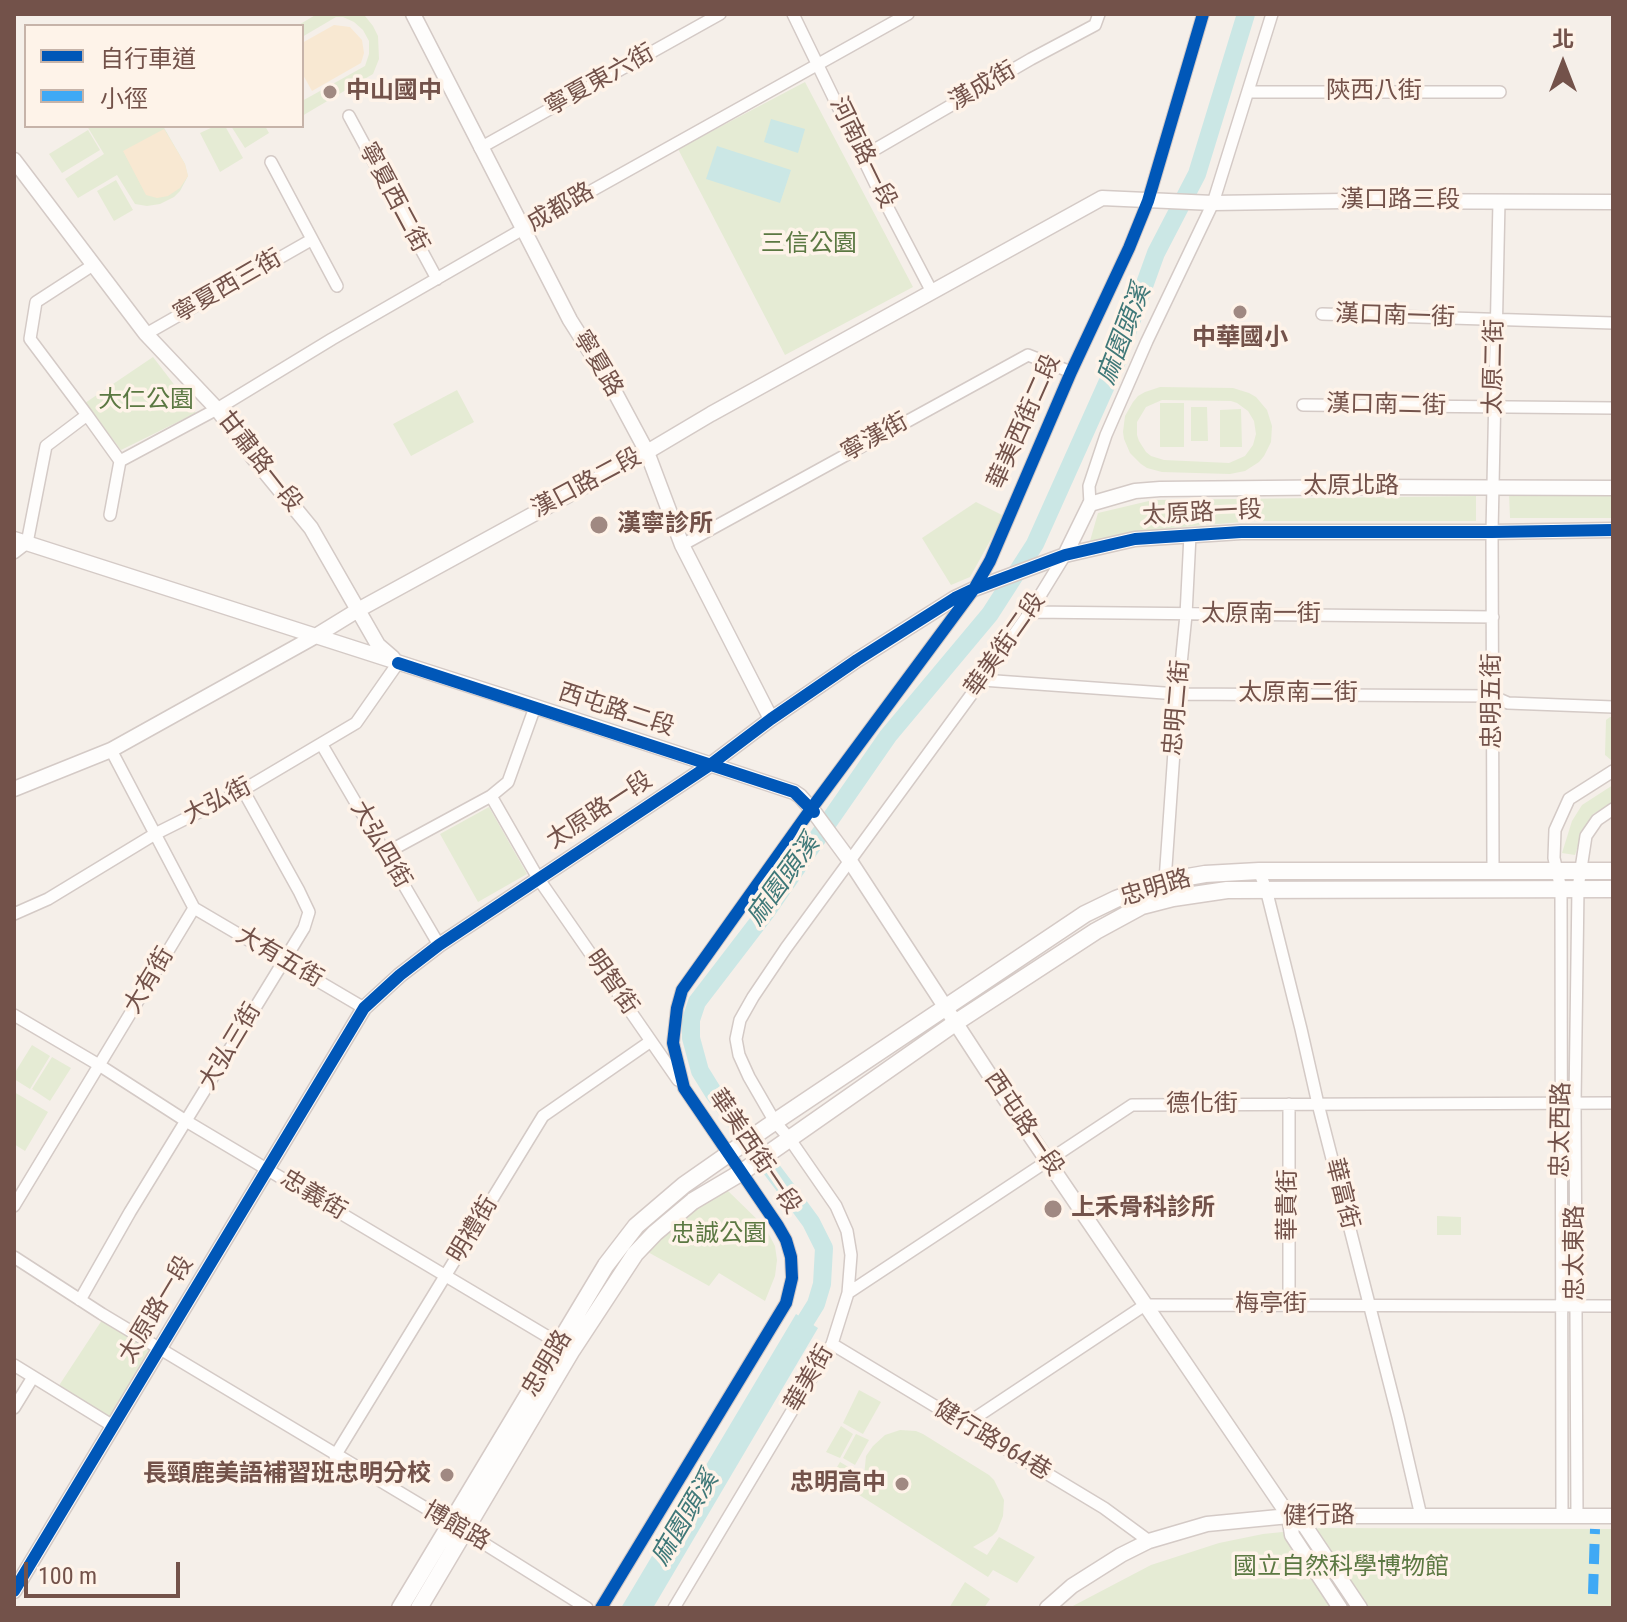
<!DOCTYPE html>
<meta charset="utf-8">
<style>
body{margin:0}
#map{position:relative;width:1627px;height:1622px;overflow:hidden;background:#f5efe9;font-family:"Roboto Condensed","Noto Sans TC",sans-serif}
canvas{display:block}
.frame{position:absolute;inset:0;border:16px solid #73524a;pointer-events:none}
.legend{position:absolute;left:24px;top:24px;width:280px;height:104px;box-sizing:border-box;background:#fef3e9;border:2px solid #c6b3a9;margin:0;padding:10px 14px;list-style:none;font-size:24px;color:#73524a}
.legend li{display:flex;align-items:center;gap:16px;height:40px}
.legend b{width:40px;border:2px solid #c6b3a9}
.north{position:absolute;left:1523px;top:24px;width:80px;height:80px;-webkit-text-stroke:6px #fef3e9;paint-order:stroke;rotate:0deg;font-size:22px;font-weight:700;line-height:32px;text-align:center;color:#73524a}
.north::after{content:'';display:block;margin:auto;width:28px;height:36px;background:#73524a;clip-path:polygon(50% 0,100% 100%,50% 72%,0 100%)}
.scale{position:absolute;left:24px;top:1562px;width:156px;height:36px;box-sizing:border-box;border:4px solid #73524a;border-top:0;padding-left:10px;font-size:24px;line-height:28px;white-space:nowrap;color:#73524a;-webkit-text-stroke:6px #fef3e9;paint-order:stroke}
</style>
<div id="map">
<canvas width="1627" height="1622"></canvas>
<div class="frame"></div>
<ul class="legend">
<li><b style="height:10px;background:#0057b8"></b>自行車道</li>
<li><b style="height:10px;background:#3fa9f5"></b>小徑</li>
</ul>
<div class="north">北</div>
<div class="scale">100 m</div>
</div>
<script>
const context = document.querySelector('canvas').getContext('2d');
context.lineJoin = 'round';
function fill(path, color) { context.fillStyle = color; context.fill(path, 'evenodd'); }
const toPath = rows => new Path2D(rows.map(r => 'M' + r).join(''));
function strokePath(path, color, width, dash) { context.strokeStyle = color; context.lineWidth = width; context.lineCap = dash ? 'butt' : 'round'; context.setLineDash(dash || []); context.stroke(path); }
function label(font, color, halo, rows, align = 'center') {
  context.font = font + ' "Roboto Condensed","Noto Sans TC",sans-serif'; context.lineWidth = 7; context.setLineDash([]); context.textBaseline = 'middle'; context.strokeStyle = halo; context.fillStyle = color; for (const [text, x, y, turn = 0] of rows) {
    context.save(); context.translate(x, y); context.rotate((+turn || 0) * Math.PI / 180); context.textAlign = isNaN(turn) ? turn : align; if (halo) context.strokeText(text, 0, 0); context.fillText(text, 0, 0); context.restore();
  }
}
fill(toPath([
 [317,14,362,14,365,16,373,26,378,36,379,59,373,74,302,116,302,101,365,66,369,54,369,41,363,30,354,22,343,17,336,17,302,37,302,26,297,26],
 [805,82,913,287,785,355,678,149],
 [87,126,163,126,185,164,188,176,180,191,174,197,160,204,147,206,135,204,117,175,78,198,65,179,104,154],
 [215,126,225,126,243,158,220,172,200,133],
 [231,126,265,126,269,133,245,148],
 [88,130,100,150,62,173,49,154],
 [116,180,133,210,114,221,97,191],
 [153,357,196,413,121,450,85,403],
 [1160,387,1233,388,1249,393,1256,397,1267,410,1272,426,1271,442,1264,456,1259,462,1245,471,1230,474,1162,472,1147,468,1141,464,1130,453,1124,439,1123,432,1125,416,1133,402,1138,396,1145,392],
 [1162,400,1231,401,1237,403,1248,411,1254,421,1256,434,1253,445,1245,456,1229,463,1164,460,1151,456,1146,452,1139,441,1137,435,1137,422,1146,407],
 [457,390,474,422,411,456,393,424],
 [1160,403,1184,403,1184,447,1160,447],
 [1191,407,1207,407,1208,441,1191,441],
 [1241,409,1242,447,1220,447,1220,410],
 [1509,493,1613,493,1613,518,1510,518],
 [1476,496,1476,521,1254,521,1171,528,1090,541,1098,513,1153,500],
 [976,502,1004,516,970,577,951,585,922,538],
 [1610,717,1613,717,1613,759,1611,760,1605,755,1606,720],
 [1613,785,1613,803,1593,814,1582,833,1575,855,1562,853,1572,821,1582,805],
 [489,807,527,874,478,902,440,834],
 [32,1045,50,1056,30,1089,14,1079,14,1074],
 [52,1057,71,1068,50,1101,32,1089],
 [14,1092,48,1112,25,1151,14,1144],
 [725,1188,765,1227,775,1246,777,1260,775,1276,765,1301,719,1273,709,1286,646,1251,668,1228],
 [1437,1216,1461,1217,1461,1235,1437,1235],
 [102,1320,154,1349,111,1420,58,1387],
 [859,1390,881,1402,863,1434,843,1423],
 [841,1426,853,1434,840,1458,826,1452],
 [900,1430,916,1431,923,1434,989,1475,994,1480,1004,1500,1003,1516,997,1531,992,1536,973,1547,987,1555,999,1537,1035,1557,1017,1583,993,1570,988,1577,831,1477,840,1462,864,1476,866,1456,873,1446,885,1435],
 [856,1434,869,1440,855,1465,843,1458],
 [1321,1528,1613,1529,1613,1608,1069,1608,1151,1565,1219,1543,1263,1534],
 [965,1582,990,1599,984,1608,949,1608]
]), '#e5ebd4');
fill(toPath([
 [334,25,350,27,362,40,364,53,361,63,312,91,302,73,302,43],
 [164,129,185,164,188,176,180,188,168,196,157,198,146,195,123,151]
]), '#f8e8d2');
fill(toPath([
 [771,119,805,129,798,153,764,142],
 [717,146,791,170,780,203,706,179],
 [796,1314,818,1328,653,1608,621,1608]
]), '#cbe7e5');
strokePath(toPath([
 [793,1341,816,1304,822,1284,824,1248,811,1222,797,1203,713,1092,700,1071,691,1038,691,1020,697,1002,766,912,888,736,990,614,1035,544,1117,361,1156,253,1197,174,1246,14]
]), '#cbe7e5', 18);
const minor = toPath([
 [793,14,876,185,932,292],
 [1248,92,1500,92],
 [349,116,437,279],
 [480,148,720,14],
 [862,157,1031,59,1095,25,1099,14],
 [271,162,337,286],
 [1322,314,1613,323],
 [146,334,311,240],
 [1303,405,1613,408],
 [87,415,30,339,36,302,93,265],
 [1090,504,1089,486,1106,435,1147,341,1213,203,1272,14],
 [110,515,120,461],
 [682,545,1028,355,1071,372],
 [14,553,27,543,46,446,87,415,120,461,217,409,332,339,523,229,908,14],
 [1030,612,1493,617],
 [982,680,1178,694,1492,696,1508,703,1613,707],
 [322,745,439,945],
 [491,796,538,878,678,1080],
 [384,854,491,796,508,782,535,707],
 [1493,870,1492,532,1499,201],
 [1259,871,1266,889,1301,1029,1318,1104,1398,1417,1421,1516],
 [1165,881,1178,694,1186,615,1190,535],
 [194,908,364,1008],
 [14,914,48,899,155,834,243,790,356,723,398,663],
 [14,1015,99,1065,186,1121,565,1347],
 [1289,1104,1289,1305],
 [14,1206,194,908,111,750],
 [14,1257,102,1314,464,1531,587,1608],
 [848,1293,1132,1105,1613,1103],
 [80,1300,130,1212,304,928,309,912,299,891,243,790],
 [832,1344,1104,1508,1149,1541],
 [14,1365,113,1426],
 [14,1408,33,1377],
 [966,1424,1145,1305,1613,1306],
 [335,1456,543,1116,651,1041],
 [1562,1517,1561,889,1554,858,1555,830,1569,799,1613,771],
 [1577,1517,1575,1103,1578,888,1586,836,1597,820,1613,809],
 [601,1608,786,1303,792,1278,791,1257,786,1240,778,1226,684,1088,673,1043,677,1008,682,990,811,809,974,589,990,561,1071,372,1129,248,1148,201,1203,14],
 [674,1608,832,1344,848,1293,851,1255,847,1231,836,1206,789,1138,775,1122,749,1077,739,1055,736,1039,740,1020,753,997,786,948,982,680,1030,612,1065,555]
]);
const tertiary = toPath([
 [413,14,570,320,610,383,647,452,682,545,771,719],
 [14,160,146,334,217,409,252,456,311,528,378,645,393,658],
 [14,539,512,699,794,792,800,796,814,812,850,861,1002,1094,1289,1516,1305,1526,1360,1608],
 [1065,555,1090,504,1135,491,1160,489,1372,487,1613,488],
 [14,789,111,750,314,637,358,610,647,452,711,414,1102,198,1213,203,1343,201,1613,202],
 [1289,1516,1292,1535,1340,1608],
 [14,1591,364,1008,400,975,439,945,710,765,771,719,857,660,955,598,974,589,1065,555,1135,539,1241,532,1492,532,1613,530],
 [1047,1608,1072,1586,1121,1555,1149,1541,1207,1524,1289,1516,1613,1516]
]);
const secondary = toPath([
 [400,1608,606,1265,636,1226,684,1185,767,1127,1085,914,1116,899,1165,881,1205,874,1259,871,1613,871],
 [419,1608,572,1350,635,1254,655,1233,693,1201,742,1172,955,1023,1096,931,1142,906,1173,898,1227,890,1613,889]
]);
strokePath(minor, '#d4cac6', 14);
strokePath(tertiary, '#d4cac6', 17);
strokePath(secondary, '#d5cac6', 19);
strokePath(minor, '#fefdfc', 11);
strokePath(tertiary, '#fefdfc', 14);
strokePath(secondary, '#fefdfc', 16);
strokePath(toPath([
 [1593,1594,1595,1529]
]), '#3fa9f5', 10, [20, 10]);
strokePath(toPath([
 [398,663,794,792,814,812],
 [14,1591,364,1008,400,975,439,945,710,765,771,719,857,660,955,598,974,589,1065,555,1135,539,1241,532,1492,532,1613,530],
 [601,1608,786,1303,792,1278,791,1257,786,1240,778,1226,684,1088,673,1043,677,1008,682,990,811,809,974,589,990,561,1071,372,1129,248,1148,201,1203,14]
]), '#0057b8', 12);
for (const [x, y, r, color] of [
 [330,92,8,"#a08982"],
 [1240,312,8,"#a08982"],
 [599,525,10,"#a08982"],
 [1053,1209,10,"#a08982"],
 [447,1475,8,"#a08982"],
 [902,1484,8,"#a08982"]
]) { const dot = new Path2D(); dot.arc(x, y, r, 0, 2 * Math.PI); context.fillStyle = color; context.fill(dot); strokePath(dot, '#fef3e9', 3); }
label('24px', '#73524a', '#fef3e9', [
 ["寧夏東六街",600,81,-29],
 ["漢成街",983,87,-30],
 ["陝西八街",1374,92],
 ["河南路一段",862,153,64],
 ["寧夏西二街",393,198,62],
 ["漢口路三段",1400,201],
 ["成都路",561,208,-30],
 ["寧夏西三街",228,287,-30],
 ["漢口南一街",1395,317,2],
 ["寧夏路",597,364,59],
 ["太原二街",1495,367,-89],
 ["漢口南二街",1386,406,1],
 ["華美西街二段",1025,422,-66],
 ["寧漢街",875,438,-29],
 ["甘肅路一段",259,462,52],
 ["漢口路二段",587,484,-28],
 ["太原北路",1351,487],
 ["太原路一段",1202,514,-3],
 ["太原南一街",1261,615],
 ["華美街二段",1006,645,-55],
 ["太原南二街",1298,694],
 ["忠明五街",1493,701,-90],
 ["忠明二街",1178,708,-85],
 ["西屯路二段",616,711,18],
 ["大弘街",218,802,-27],
 ["太原路一段",600,811,-33],
 ["大弘四街",380,845,60],
 ["忠明路",1156,889,-17],
 ["大有五街",279,958,30],
 ["大有街",150,981,-59],
 ["明智街",611,983,55],
 ["大弘三街",231,1047,-59],
 ["德化街",1202,1105],
 ["西屯路一段",1023,1124,56],
 ["忠太西路",1562,1130,-89],
 ["華美西街一段",754,1152,56],
 ["華富街",1341,1194,76],
 ["忠義街",313,1196,31],
 ["華貴街",1289,1205,-90],
 ["明禮街",474,1230,-59],
 ["忠太東路",1576,1253,-90],
 ["梅亭街",1271,1305],
 ["太原路一段",157,1310,-59],
 ["忠明路",548,1364,-59],
 ["華美街",810,1379,-60],
 ["健行路964巷",992,1441,31],
 ["健行路",1319,1517,-1],
 ["博館路",456,1527,30]
]);
label('bold 24px', '#73524a', '#fef3e9', [
 ["中山國中",346,92],
 ["中華國小",1240,339,"center"],
 ["漢寧診所",617,525],
 ["上禾骨科診所",1071,1209],
 ["長頸鹿美語補習班忠明分校",431,1475,"right"],
 ["忠明高中",886,1484,"right"]
], 'left');
label('24px', '#5b7842', '#fef3e9', [
 ["三信公園",809,245],
 ["大仁公園",146,401],
 ["忠誠公園",719,1235],
 ["國立自然科學博物館",1341,1568]
]);
label('italic 26px', '#3f7878', '#fef3e9', [
 ["麻園頭溪",1125,335,-69],
 ["麻園頭溪",784,881,-54],
 ["麻園頭溪",686,1519,-59]
]);
</script>
